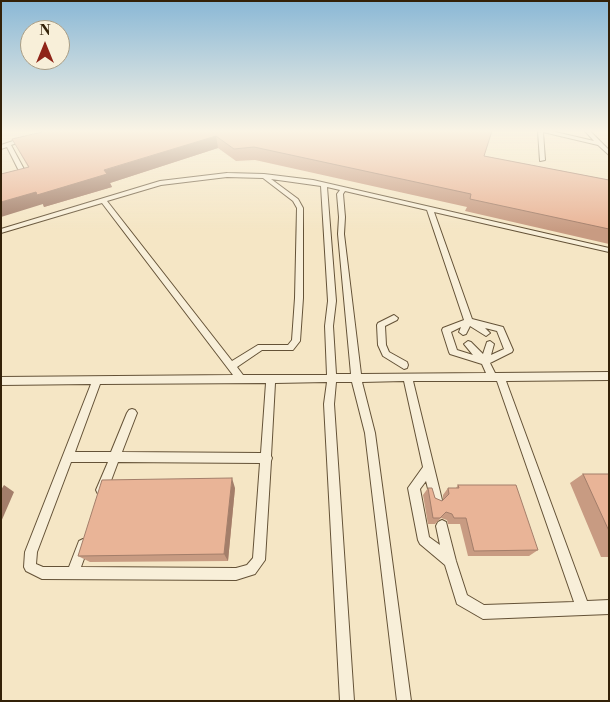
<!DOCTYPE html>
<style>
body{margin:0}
#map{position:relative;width:610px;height:702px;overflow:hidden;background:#f5e6c5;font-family:"Libre Bodoni",serif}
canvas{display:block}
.frame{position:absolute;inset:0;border:2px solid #332108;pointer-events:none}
.north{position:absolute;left:20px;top:20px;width:50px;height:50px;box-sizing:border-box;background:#f8efd9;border:1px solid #a99d85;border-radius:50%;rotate:0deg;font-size:14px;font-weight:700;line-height:20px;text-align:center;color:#332108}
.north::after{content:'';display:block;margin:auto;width:18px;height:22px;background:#8f2418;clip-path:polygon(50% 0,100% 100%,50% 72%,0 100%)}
</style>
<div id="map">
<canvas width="610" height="702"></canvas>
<div class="frame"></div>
<div class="north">N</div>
</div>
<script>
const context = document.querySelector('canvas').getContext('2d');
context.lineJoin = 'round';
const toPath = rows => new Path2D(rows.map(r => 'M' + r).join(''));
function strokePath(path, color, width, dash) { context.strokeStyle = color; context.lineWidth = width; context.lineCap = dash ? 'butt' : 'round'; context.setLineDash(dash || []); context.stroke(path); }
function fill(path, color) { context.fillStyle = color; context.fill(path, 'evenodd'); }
const service = toPath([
 [538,131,551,131,594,141,585,131,590,131,609,150,609,155,598,145,543,132,545,160,540,161,538,131],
 [25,137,27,138,27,140,11,145,25,171,18,177,14,177,14,175,19,171,7,147,1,149,1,145,25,137],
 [227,173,264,174,313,180,609,248,609,252,434,212,472,319,503,327,513,350,512,352,490,363,495,373,609,372,609,380,506,381,587,601,609,600,609,614,483,619,457,604,445,565,420,544,418,540,408,488,423,467,404,381,362,382,375,433,411,701,397,701,365,433,352,382,336,382,334,404,354,701,340,701,324,404,327,382,275,383,271,456,272,458,271,461,265,560,255,574,236,580,42,579,26,571,24,567,25,552,91,384,1,385,1,377,233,375,102,203,1,233,1,229,160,181,227,173],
 [227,177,263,178,293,201,297,208,295,298,292,340,288,345,258,345,232,361,107,201,161,185,227,177],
 [271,179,321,186,328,301,325,326,327,375,243,375,237,367,262,350,293,350,300,341,303,298,303,208,298,199,271,179],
 [327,187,340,190,337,194,339,217,338,234,351,374,336,374,333,326,336,301,327,187],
 [345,191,427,210,464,320,443,328,442,330,449,352,450,354,482,364,486,373,361,374,344,234,345,217,343,194,345,191],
 [470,326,486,336,490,333,485,328,497,331,504,349,491,355,494,344,490,341,487,342,483,354,471,342,468,341,464,344,473,355,457,350,451,332,461,327,459,332,463,335,466,334,470,326],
 [413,381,497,381,574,602,484,605,467,595,456,561,446,522,442,520,438,522,436,526,440,545,429,537,420,489,426,481,432,504,436,506,440,504,442,500,413,381],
 [266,383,261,453,122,452,137,413,135,410,132,409,129,410,127,413,111,452,75,452,100,384,266,383],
 [71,462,108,462,96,490,98,494,102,496,106,494,118,462,260,463,253,558,247,565,236,568,81,567,89,545,87,541,83,539,79,541,69,567,43,567,36,564,37,552,71,462],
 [394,315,398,318,397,320,385,326,386,345,389,352,407,362,408,365,407,368,404,369,383,356,378,345,377,325,378,323,394,315]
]);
strokePath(service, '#645237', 2);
fill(service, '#f8efd9');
fill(toPath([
 [492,131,484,156,609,180,609,244,465,211,467,207,255,160,236,161,218,148,110,183,112,187,44,207,28,167,12,139],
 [583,474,609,474,609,557,601,557,570,483],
 [458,485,538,550,529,556,468,556,460,524,448,524,447,520,441,518,435,524,428,524,423,495,428,488,435,498,442,501,443,499,443,495,448,488,456,488],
 [235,488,228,561,90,562,78,556]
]), '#c89b82');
fill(toPath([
 [216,136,218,148,110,183,112,187,44,207,43,204,1,217,1,202],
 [232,478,235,488,228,561,224,554],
 [4,485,14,492,1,522,1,490]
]), '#a37e6a');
const building = toPath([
 [42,131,492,131,484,156,609,180,609,229,470,199,471,194,254,147,234,149,216,136,104,170,107,174,37,195,36,192,1,202,1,174,29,167,12,139,42,132,42,131],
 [583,474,609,474,609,531,583,474],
 [232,478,224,554,78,556,102,480,232,478],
 [458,485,516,485,538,550,474,551,466,518,454,518,452,514,446,512,440,518,433,518,428,488,432,488,435,498,442,501,449,494,448,488,459,488,458,485]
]);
fill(building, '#e9b497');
strokePath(building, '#a37e6a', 1);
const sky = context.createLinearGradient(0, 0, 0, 230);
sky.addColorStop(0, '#8ab8d6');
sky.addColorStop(0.57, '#faf4e5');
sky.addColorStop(1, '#faf4e500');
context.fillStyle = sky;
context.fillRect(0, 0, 610, 230);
</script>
